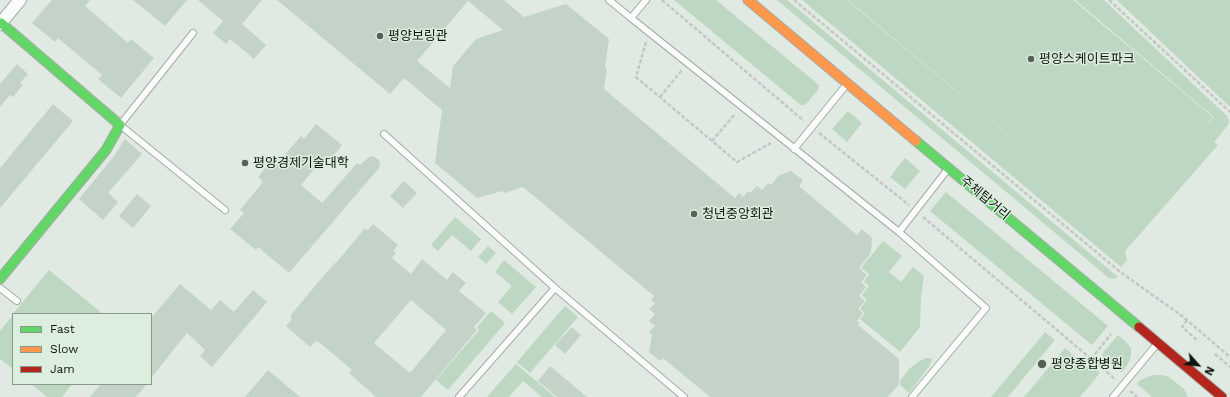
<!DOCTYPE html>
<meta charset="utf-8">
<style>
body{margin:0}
#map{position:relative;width:1230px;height:397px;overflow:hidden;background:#e0eae2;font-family:"Work Sans",sans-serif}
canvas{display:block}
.legend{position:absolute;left:12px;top:313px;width:140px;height:72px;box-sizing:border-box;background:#dceede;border:1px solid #8a978b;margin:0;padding:5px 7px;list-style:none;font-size:12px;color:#0e140f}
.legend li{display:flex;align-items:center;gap:8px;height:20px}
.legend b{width:20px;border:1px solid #8a978b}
.north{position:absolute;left:1178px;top:345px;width:40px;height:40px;-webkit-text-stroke:3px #dceede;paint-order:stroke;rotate:117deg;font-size:11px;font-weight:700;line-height:16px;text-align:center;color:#0e140f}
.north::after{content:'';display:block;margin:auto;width:14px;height:18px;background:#0e140f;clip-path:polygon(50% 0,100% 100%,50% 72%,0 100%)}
</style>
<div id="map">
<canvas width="1230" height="397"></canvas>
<ul class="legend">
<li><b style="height:5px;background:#63d668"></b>Fast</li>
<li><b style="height:5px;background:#ff974d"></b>Slow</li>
<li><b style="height:5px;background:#b3261e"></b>Jam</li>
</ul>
<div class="north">N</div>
</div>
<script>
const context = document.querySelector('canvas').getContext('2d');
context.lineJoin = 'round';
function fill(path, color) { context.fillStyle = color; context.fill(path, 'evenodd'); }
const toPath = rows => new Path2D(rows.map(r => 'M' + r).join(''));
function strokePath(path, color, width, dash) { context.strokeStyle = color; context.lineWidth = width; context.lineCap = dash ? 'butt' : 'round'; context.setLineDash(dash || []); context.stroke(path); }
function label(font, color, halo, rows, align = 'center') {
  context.font = font + ' "Work Sans","Noto Sans KR",sans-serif'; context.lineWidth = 3; context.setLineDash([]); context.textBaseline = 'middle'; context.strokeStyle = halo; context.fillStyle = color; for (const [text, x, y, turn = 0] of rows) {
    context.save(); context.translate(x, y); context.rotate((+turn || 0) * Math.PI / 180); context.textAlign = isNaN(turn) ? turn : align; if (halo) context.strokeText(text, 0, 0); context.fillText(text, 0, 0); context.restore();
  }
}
fill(toPath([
 [674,0,716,0,819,85,818,90,806,104,802,106],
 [777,0,787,0,1118,277,1114,279,1109,278],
 [802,0,847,0,1121,229,848,0,1073,0,1213,117,1203,130,1214,117,1075,0,1104,0,1227,116,1229,120,1228,125,1214,142,1218,145,1125,251,1127,260,1121,267],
 [1117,0,1230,0,1230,107,1120,3],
 [848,111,862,123,847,142,832,129],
 [905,158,920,171,905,189,890,177],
 [946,192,1108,326,1092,345,930,211],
 [455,217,481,239,471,251,452,235,438,251,431,245],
 [883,241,902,256,889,272,901,282,913,267,924,276,921,296,920,327,900,352,860,319,865,313,860,309,867,300,862,295,869,286,864,282,869,274,861,268],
 [488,246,496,253,486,264,478,257],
 [504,260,536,287,512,314,498,302,512,286,495,272],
 [49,270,103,314,13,314],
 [565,306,578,317,530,373,517,362],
 [491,311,505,323,448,390,436,380,479,330,477,327],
 [13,315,13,369,0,359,0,331],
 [1045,332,1055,340,1008,397,991,397],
 [1118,335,1126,342,1131,348,1131,356,1128,364,1122,372,1101,355],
 [1065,348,1090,369,1093,366,1100,373,1080,397,1024,397],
 [926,358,931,358,932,360,928,368,909,393,900,385,900,381,909,369,918,362],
 [516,364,555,397,542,397,523,381,509,397,487,397],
 [1155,375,1162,375,1169,377,1184,389,1188,397,1152,397,1137,384,1139,381,1147,377],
 [31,384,72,384,62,397,47,397]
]), '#bdd7c2');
fill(toPath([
 [52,0,90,0,85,6,128,43,131,39,154,58,121,98,98,79,102,75,58,38,55,42,32,23],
 [133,0,187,0,165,26],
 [198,0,262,0,242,24,266,45,254,59,230,39,226,44,213,33,223,21],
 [277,0,504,0,524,17,566,4,609,39,605,68,607,69,604,89,735,198,739,193,743,197,748,191,750,193,757,186,762,190,768,183,771,185,778,176,791,171,803,180,799,186,857,235,862,229,872,238,871,253,859,268,867,275,861,282,866,287,859,296,865,301,858,309,863,313,857,321,860,323,858,325,899,359,899,384,888,397,710,397,663,358,660,361,649,352,652,335,649,332,655,326,649,321,655,314,649,309,655,303,651,300,654,296,523,187,505,193,502,191,477,198,435,163,442,110,404,78,390,94],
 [468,1,503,30,476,39,453,66,450,88,417,61],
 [17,64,28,74,20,83,23,85,13,97,10,95,0,107,0,84],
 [53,104,73,121,0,208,0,168],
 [316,124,342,145,330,160,325,156,301,185,322,203,357,163,360,165,369,157,373,156,379,160,380,164,379,168,289,273,258,247,256,250,230,229,244,213,240,210,263,182,258,177,272,160,277,164,301,136,304,139],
 [125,139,142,154,108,193,118,202,103,220,79,199,114,156],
 [404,181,417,193,403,208,390,196],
 [137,194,151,206,133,228,119,216],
 [373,224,398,245,393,251,396,253,392,258,411,274,422,259,447,280,453,272,466,283,459,291,486,313,474,327,477,330,421,397,376,397,349,373,352,370,319,342,318,343,316,341,310,347,286,326,292,319,290,316,320,280,335,263,336,263,365,228,367,231],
 [411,300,446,330,410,373,374,343],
 [180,284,211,310,220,300,234,312,253,290,267,302,212,367,200,356,205,350,187,333,151,378,151,318],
 [572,327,581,335,565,354,555,345],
 [550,366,587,397,557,397,538,381],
 [268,370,300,397,245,397],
 [101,384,147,384,136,397,90,397]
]), '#c4d3c7');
const lane = toPath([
 [609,0,631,18],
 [646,0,631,18,899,232,948,169],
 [193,33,120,125,225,210],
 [384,134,555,288,684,397],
 [794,149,847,84],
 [899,232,986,308,912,397],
 [0,288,17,301],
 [459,397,555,288],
 [1113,397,1157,344]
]);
const street = toPath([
 [0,24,20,0]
]);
const fast = toPath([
 [916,141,1139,327],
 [0,279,106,150,120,125,1,23]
]);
const slow = toPath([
 [748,0,916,141]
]);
const jam = toPath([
 [1139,327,1222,397]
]);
strokePath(lane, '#a4aba6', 8);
strokePath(street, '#a4aba6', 14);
strokePath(fast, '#a4aba6', 11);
strokePath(slow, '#a4aba6', 11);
strokePath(jam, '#a4aba6', 11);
strokePath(toPath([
 [662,0,804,121],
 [794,0,1119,271,1182,316,1230,357],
 [1109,0,1230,112],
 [646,42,636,77,737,162,771,143],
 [660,97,682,70],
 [819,133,909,205],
 [712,141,735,114],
 [923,217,1115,379],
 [1187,320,1182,327,1198,341],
 [1215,354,1230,367],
 [1091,359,1111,334],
 [1130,391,1137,397]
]), '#c4c7c4', 2.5, [4, 2]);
strokePath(lane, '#fafcfb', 6);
strokePath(street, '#fafcfb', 12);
strokePath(fast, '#63d668', 9);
strokePath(slow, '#ff974d', 9);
strokePath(jam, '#b3261e', 9);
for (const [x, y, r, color] of [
 [380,36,4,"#585f59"],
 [1031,59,4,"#585f59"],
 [245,163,4,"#585f59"],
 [694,214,4,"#585f59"],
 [1042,364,5,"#585f59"]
]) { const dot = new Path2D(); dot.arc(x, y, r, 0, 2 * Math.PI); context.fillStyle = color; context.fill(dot); strokePath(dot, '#dceede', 1.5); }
label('13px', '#0e140f', '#dceede', [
 ["평양보링관",388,36],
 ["평양스케이트파크",1039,59],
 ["평양경제기술대학",253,163],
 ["청년중앙회관",702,214],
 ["평양종합병원",1051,364]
], 'left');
label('13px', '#0e140f', '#dceede', [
 ["주체탑거리",985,198,40]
]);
</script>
